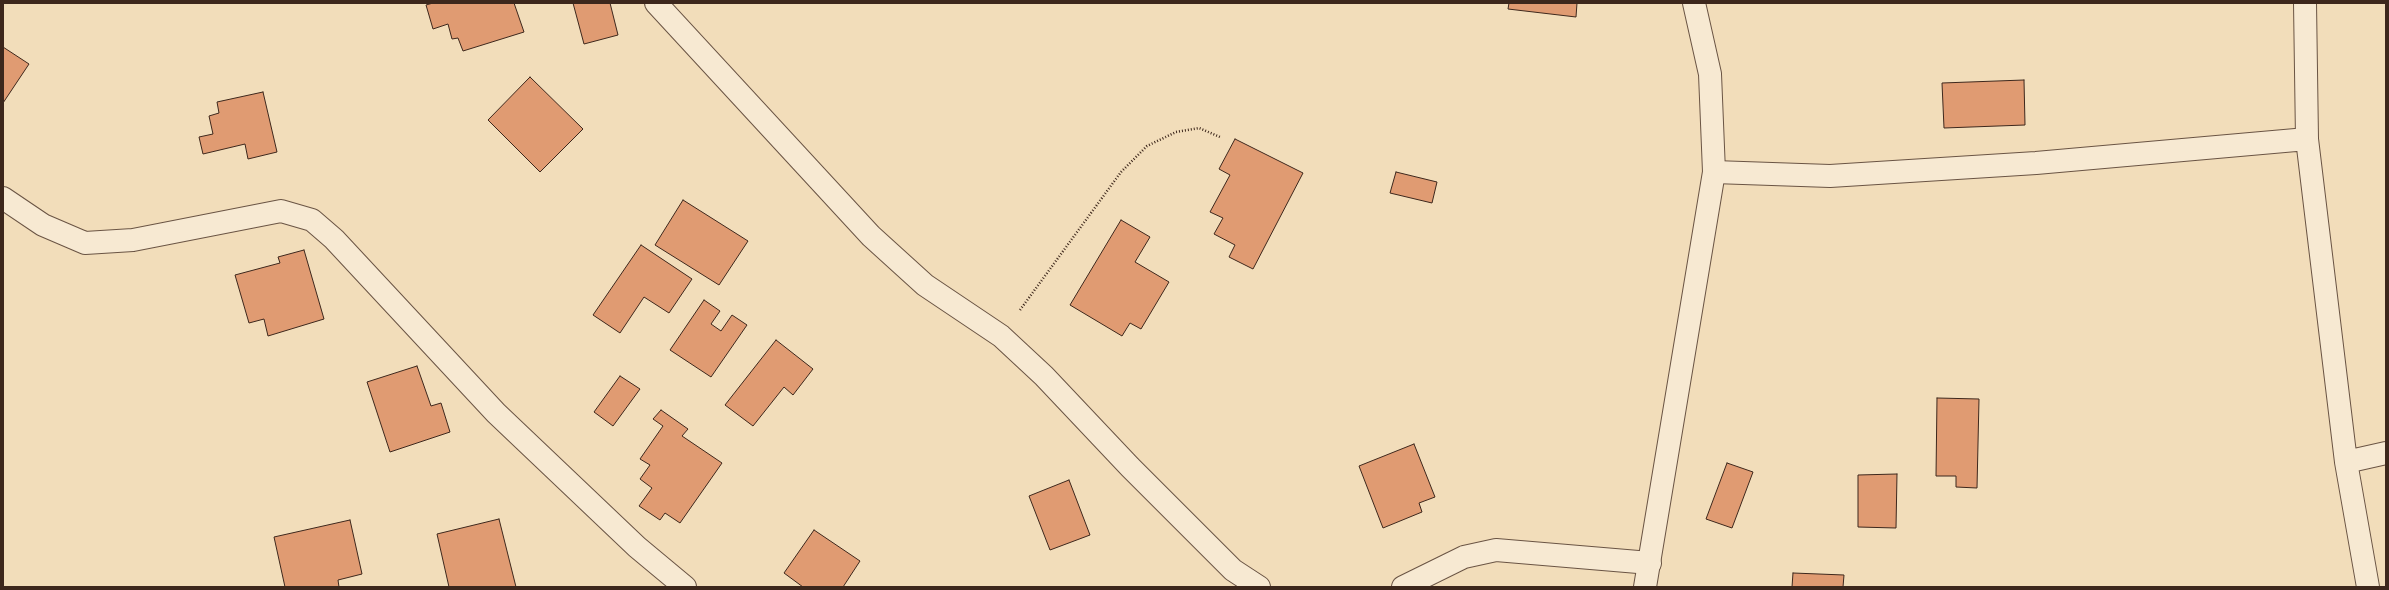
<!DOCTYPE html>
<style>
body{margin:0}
#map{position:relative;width:2389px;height:590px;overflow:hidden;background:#f2ddba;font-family:"Libre Bodoni",serif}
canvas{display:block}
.frame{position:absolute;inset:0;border:4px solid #3d271c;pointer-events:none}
</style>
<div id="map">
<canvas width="2389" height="590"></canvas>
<div class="frame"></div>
</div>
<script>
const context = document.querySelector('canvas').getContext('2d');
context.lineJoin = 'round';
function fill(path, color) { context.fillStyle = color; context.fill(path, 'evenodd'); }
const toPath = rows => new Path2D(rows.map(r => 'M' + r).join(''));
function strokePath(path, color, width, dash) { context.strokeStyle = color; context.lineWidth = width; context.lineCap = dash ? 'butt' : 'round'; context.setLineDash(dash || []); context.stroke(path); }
const building = toPath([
 [433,3,514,3,524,32,463,51,458,38,452,39,448,24,433,29,426,5,433,3],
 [573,3,610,3,618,35,584,44,573,3],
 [1509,3,1577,3,1576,17,1508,9,1509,3],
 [3,47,29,64,3,103,3,47],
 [530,77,583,129,540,172,488,120,530,77],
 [2024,80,2025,125,1944,128,1942,83,2024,80],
 [263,92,277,152,248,159,245,144,203,154,199,137,213,134,209,116,219,113,217,102,263,92],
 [1235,139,1303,173,1253,269,1229,257,1235,245,1214,234,1223,218,1210,212,1230,175,1219,169,1235,139],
 [1396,172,1437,182,1432,203,1390,193,1396,172],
 [683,200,748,241,719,285,655,245,683,200],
 [1121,220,1150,237,1135,262,1169,282,1141,329,1130,323,1122,336,1070,305,1121,220],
 [641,245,692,279,669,313,644,297,620,333,593,315,641,245],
 [304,250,324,319,268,336,264,319,249,323,235,275,280,263,278,257,304,250],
 [704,300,720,311,711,324,721,331,732,315,747,325,711,377,670,350,704,300],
 [776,340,813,369,793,395,784,387,753,426,725,405,776,340],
 [417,366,431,406,441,403,450,432,390,452,367,382,417,366],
 [620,376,640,389,613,426,594,412,620,376],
 [1937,398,1979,399,1977,488,1956,487,1956,476,1936,476,1937,398],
 [661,410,688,429,682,436,722,463,680,523,665,513,660,520,639,506,652,488,640,479,650,465,640,459,663,426,653,419,661,410],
 [1414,444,1435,497,1419,503,1422,512,1383,528,1359,466,1414,444],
 [1727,463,1753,472,1732,528,1706,519,1727,463],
 [1897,474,1896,528,1858,527,1858,475,1897,474],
 [1069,480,1090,535,1050,550,1029,496,1069,480],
 [499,519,516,587,449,587,437,534,499,519],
 [350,520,362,574,338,580,339,587,285,587,274,537,350,520],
 [814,530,860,561,843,587,803,587,784,573,814,530],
 [1793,573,1844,575,1843,587,1792,587,1793,573]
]);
fill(building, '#e09b72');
strokePath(building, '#3d271c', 1);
const minor = toPath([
 [656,3,871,236,925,285,1001,336,1044,376,1130,467,1233,570,1259,587],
 [2305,3,2307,139,2346,462,2368,587],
 [1714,172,1830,176,2036,163,2307,139],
 [3,198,43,225,85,243,133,240,281,211,312,220,334,239,496,413,637,547,685,587],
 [2346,462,2386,453],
 [1403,587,1464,557,1496,550,1650,563]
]);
const tertiary = toPath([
 [1645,587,1714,172,1710,74,1694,3]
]);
strokePath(minor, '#6a5444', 24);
strokePath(tertiary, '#6a5444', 24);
strokePath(toPath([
 [1020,310,1121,172,1147,146,1176,132,1199,128,1220,137]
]), '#3d271c', 2.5, [1, 2]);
strokePath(minor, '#f7e9d2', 22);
strokePath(tertiary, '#f7e9d2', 22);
</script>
